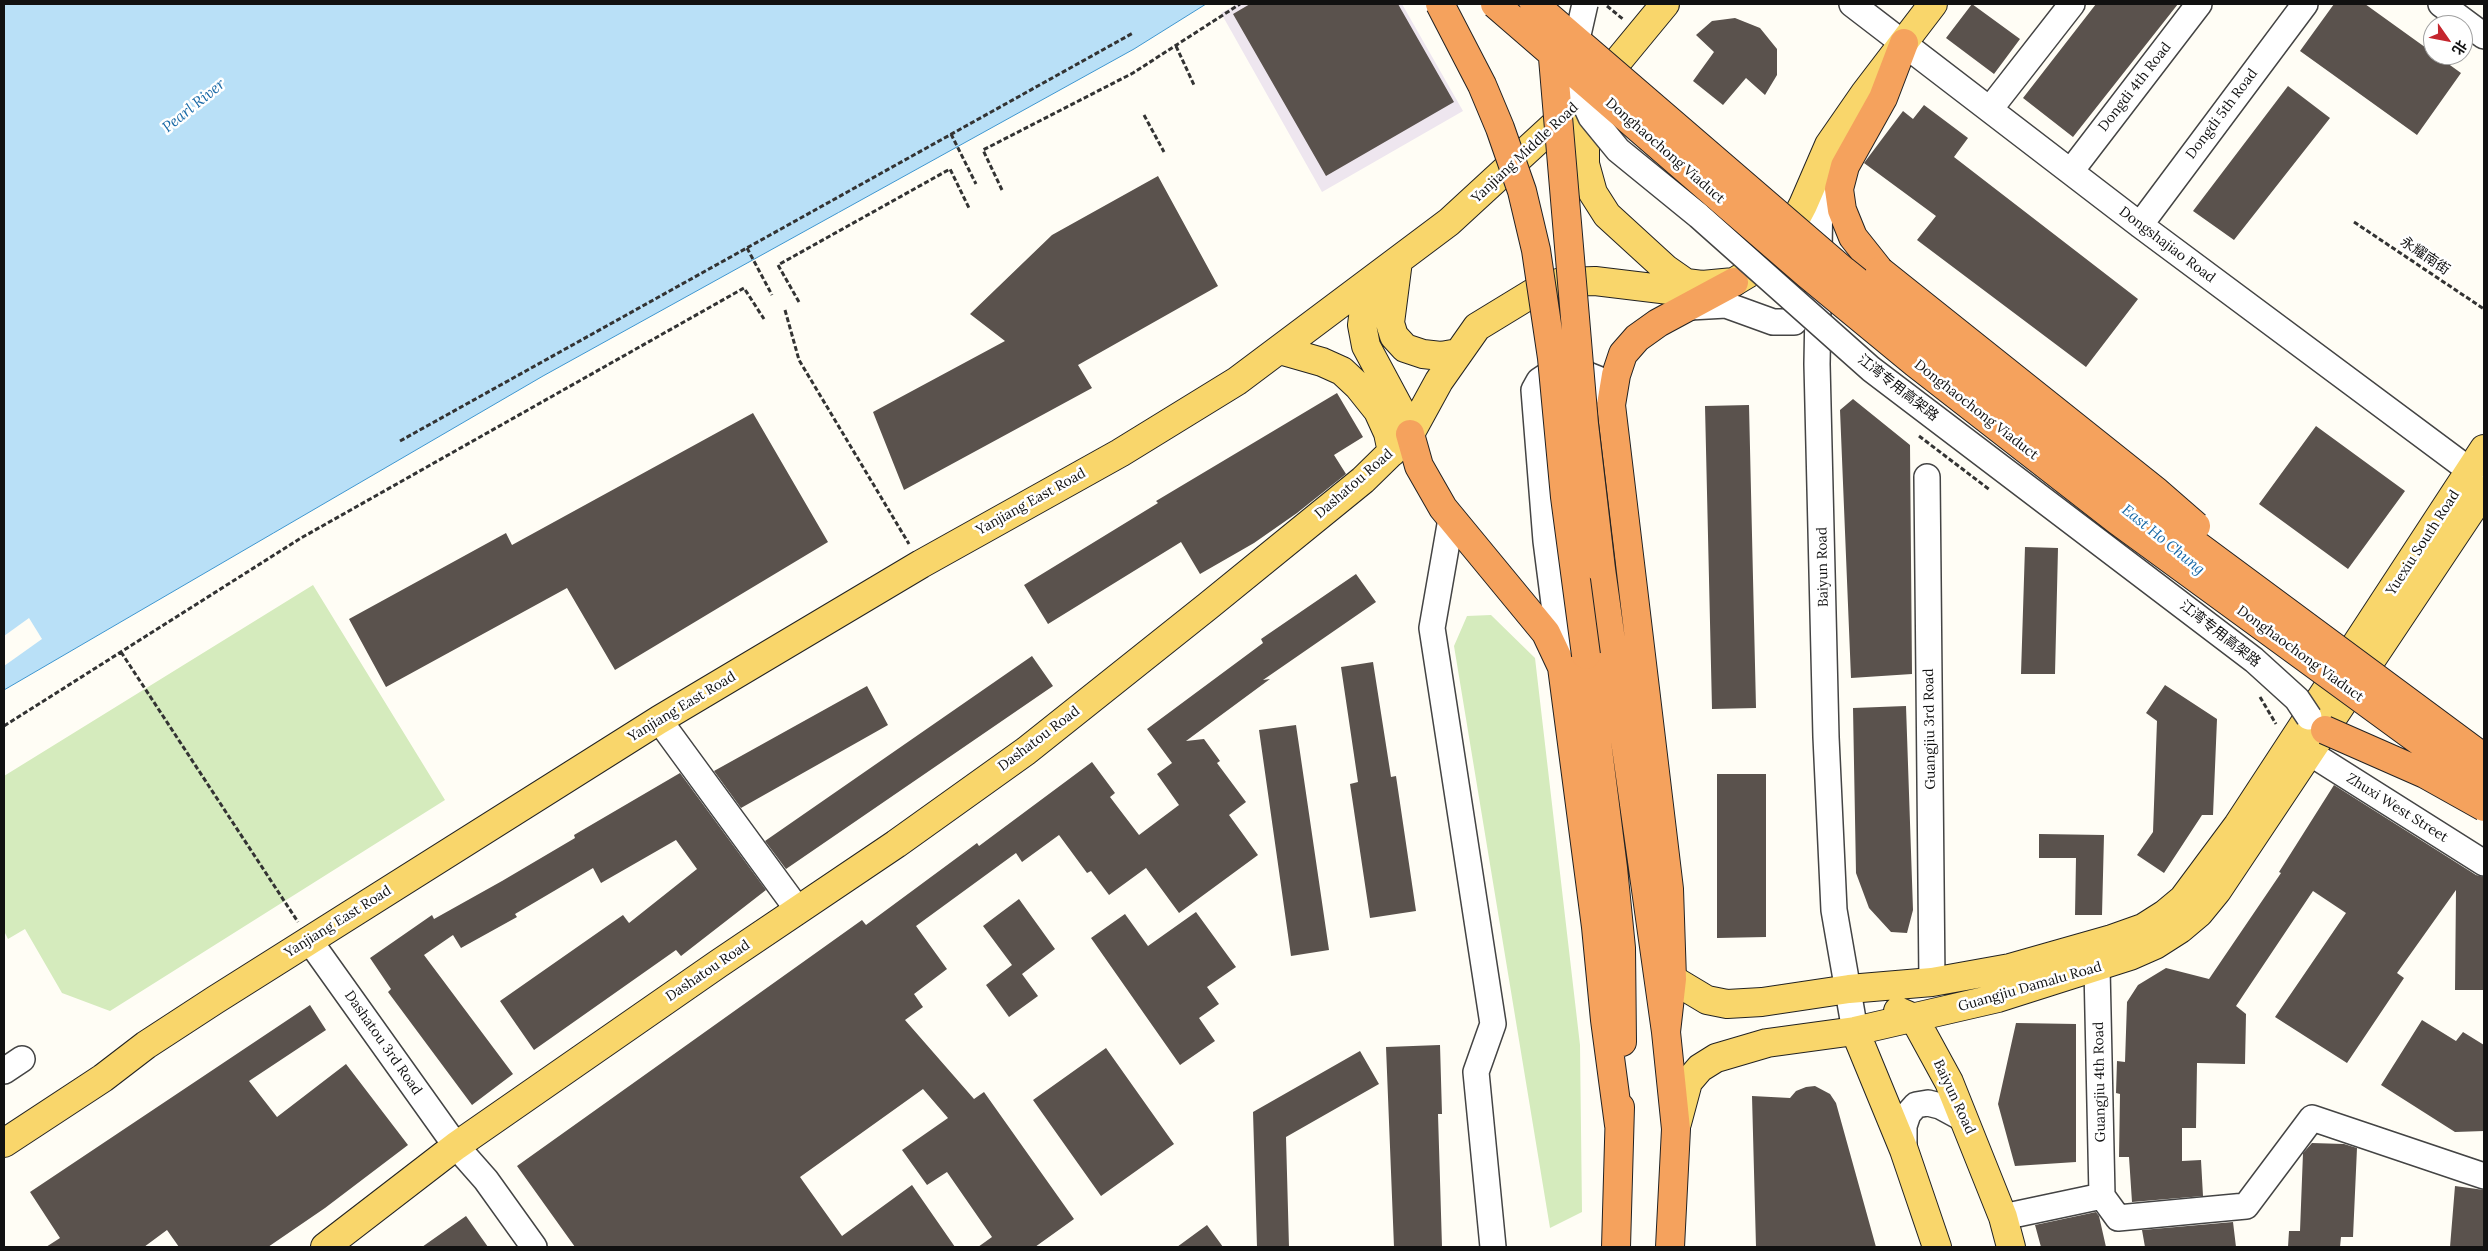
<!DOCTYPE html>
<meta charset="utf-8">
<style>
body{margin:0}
#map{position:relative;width:2488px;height:1251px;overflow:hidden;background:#fffdf5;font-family:Lora,"Noto Sans SC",serif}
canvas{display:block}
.frame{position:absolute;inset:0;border:5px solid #111;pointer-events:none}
.north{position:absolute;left:2423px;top:15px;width:50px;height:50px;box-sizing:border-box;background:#fff;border:1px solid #a0a0a0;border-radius:50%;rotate:123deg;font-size:14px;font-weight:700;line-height:20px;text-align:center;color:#111}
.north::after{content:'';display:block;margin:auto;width:18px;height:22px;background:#c4262e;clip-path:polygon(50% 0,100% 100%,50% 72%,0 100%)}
</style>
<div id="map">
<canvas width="2488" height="1251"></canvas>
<div class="frame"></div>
<div class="north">北</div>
</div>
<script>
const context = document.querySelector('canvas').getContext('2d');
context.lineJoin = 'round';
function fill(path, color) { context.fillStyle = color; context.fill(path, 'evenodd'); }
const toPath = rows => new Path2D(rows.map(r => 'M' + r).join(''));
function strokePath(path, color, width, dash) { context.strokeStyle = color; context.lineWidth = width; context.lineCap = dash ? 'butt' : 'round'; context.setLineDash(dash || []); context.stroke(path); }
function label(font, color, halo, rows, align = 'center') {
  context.font = font + ' Lora,"Noto Sans SC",serif'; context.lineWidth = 5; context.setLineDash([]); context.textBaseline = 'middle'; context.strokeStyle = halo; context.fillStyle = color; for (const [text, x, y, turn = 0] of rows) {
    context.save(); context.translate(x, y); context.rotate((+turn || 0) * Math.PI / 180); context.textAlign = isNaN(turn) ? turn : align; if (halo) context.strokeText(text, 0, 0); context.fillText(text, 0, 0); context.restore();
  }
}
fill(toPath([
 [1237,4,1402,4,1463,111,1322,192,1221,13]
]), '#eee6ef');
fill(toPath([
 [313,585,445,800,110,1011,62,993,25,929,8,939,4,931,4,776],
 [1491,615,1535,658,1580,1045,1582,1212,1550,1228,1454,646,1467,616]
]), '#d5ebbd');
const water = toPath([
 [4,4,1206,4,1134,49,543,376,4,690,4,4]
]);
fill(water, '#b9e0f7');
strokePath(water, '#3f96cf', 1);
fill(toPath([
 [29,618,42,639,4,666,4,636]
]), '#fffdf5');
fill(toPath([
 [1250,4,1398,4,1454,102,1326,176,1233,14],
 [1972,4,2020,39,1994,74,1946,38],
 [2096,4,2178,4,2073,137,2023,98],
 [2334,4,2365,4,2461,73,2417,135,2300,51],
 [1735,18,1760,28,1777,49,1777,75,1765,95,1746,78,1723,105,1693,81,1714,52,1696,35,1712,21],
 [2288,86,2330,118,2234,240,2193,211],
 [1924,105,1968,138,1954,157,2138,299,2086,367,1917,240,1936,216,1864,163,1903,111,1913,119],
 [1158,176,1218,286,1078,365,1092,388,904,490,873,412,1005,341,970,314,1052,235],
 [1337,393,1363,437,1334,455,1346,474,1297,513,1254,543,1200,574,1181,542,1048,624,1024,585,1158,503,1156,501],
 [1853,399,1910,445,1912,674,1851,678,1840,410],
 [1749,405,1756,708,1712,709,1705,406],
 [753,413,828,542,615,670,567,588,386,687,349,619,506,533,512,545],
 [2316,426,2405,491,2348,569,2259,504],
 [2025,547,2058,548,2055,674,2021,674],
 [1356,574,1376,602,1263,680,1270,679,1186,741,1204,739,1220,761,1217,763,1246,802,1229,815,1258,855,1179,913,1146,868,1109,895,1091,871,1087,873,1059,835,1022,862,1016,853,916,926,947,969,914,994,923,1007,905,1020,974,1099,984,1092,1074,1219,1035,1247,978,1247,992,1237,947,1172,927,1185,902,1150,948,1118,923,1089,800,1177,842,1236,912,1185,955,1247,575,1247,517,1166,862,920,866,925,977,843,979,846,1092,762,1115,793,1110,797,1139,835,1179,805,1157,774,1172,763,1147,729,1263,643,1261,639],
 [1032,656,1053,686,786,869,765,841],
 [1373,662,1391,777,1396,776,1416,911,1370,918,1350,784,1358,782,1341,667],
 [2165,685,2217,719,2213,815,2202,815,2164,873,2137,855,2153,832,2157,721,2146,713],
 [867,686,888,725,741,808,714,771],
 [1906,706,1913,910,1907,933,1891,932,1869,908,1856,873,1853,708],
 [1296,725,1329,950,1291,956,1259,730],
 [680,773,766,890,681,956,676,950,534,1050,500,1001,623,915,629,923,697,869,676,840,601,883,593,868,515,914,517,917,461,948,453,935,424,955,513,1074,472,1105,388,992,391,989,370,958,432,915,434,919,502,881,575,838,574,835],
 [1717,774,1766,774,1766,937,1717,938],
 [2334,785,2476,875,2484,877,2484,990,2455,990,2456,890,2397,973,2404,978,2347,1063,2275,1017,2346,913,2313,891,2236,1006,2246,1014,2245,1064,2197,1063,2196,1128,2182,1128,2182,1161,2201,1160,2203,1196,2132,1202,2129,1157,2119,1157,2120,1094,2116,1093,2117,1061,2125,1062,2127,1002,2138,985,2166,968,2209,979,2281,873,2279,872],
 [2039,834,2104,835,2102,915,2075,915,2076,858,2039,858],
 [1019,899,1055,949,1022,974,1038,996,1009,1017,986,985,1012,965,983,926],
 [1196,912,1236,967,1207,987,1219,1004,1199,1018,1215,1041,1180,1065,1091,938,1125,914,1148,946],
 [310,1005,326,1030,249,1081,277,1117,346,1064,408,1145,325,1208,268,1247,179,1247,167,1230,144,1247,46,1247,60,1238,30,1192],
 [2422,1020,2456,1041,2463,1032,2484,1045,2484,1131,2455,1132,2381,1085],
 [2016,1023,2076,1024,2076,1162,2015,1166,1998,1104],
 [1440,1045,1442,1114,1438,1114,1442,1247,1394,1247,1386,1047],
 [1106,1048,1174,1144,1101,1196,1033,1100],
 [1360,1051,1379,1084,1286,1137,1289,1247,1257,1247,1253,1112],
 [1815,1086,1830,1094,1836,1103,1876,1247,1756,1247,1752,1096,1790,1098,1796,1091,1806,1087],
 [2312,1143,2344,1144,2357,1148,2353,1237,2341,1237,2340,1247,2288,1247,2289,1231,2300,1231,2303,1153],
 [2455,1186,2484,1190,2484,1247,2450,1247],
 [2096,1212,2099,1216,2106,1247,2041,1247,2035,1225],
 [466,1216,488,1247,422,1247],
 [2233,1222,2236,1247,2145,1247,2142,1230],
 [1207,1225,1223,1247,1177,1247]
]), '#5a524d');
const minor = toPath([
 [1852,4,2140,225,2484,481],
 [2441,4,2484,36],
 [1990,109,2072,4],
 [1825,169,1820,193,1817,364,1826,737,1834,910,1855,1031],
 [2071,171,2199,4],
 [2140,225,2305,4],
 [1690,307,1726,305,1773,322,1794,322,1819,296],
 [1927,477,1932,982],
 [1451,519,1432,628,1493,1024,1476,1072,1493,1247],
 [1561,658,1546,541,1534,390,1539,381,1545,377,1573,374,1588,375,1598,379,1606,388,1611,405],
 [659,720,798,910],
 [2310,753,2484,863],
 [309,940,456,1146,486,1180,534,1247],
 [2097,968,2102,1196],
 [4,1071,22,1059],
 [1904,1150,1904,1126,1908,1114,1916,1105,1928,1103,1940,1106,1964,1119],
 [2102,1196,2118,1218,2246,1206,2312,1118,2484,1176],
 [2003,1217,2102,1196]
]);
const major = toPath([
 [1596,95,1585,132,1585,164,1593,193,1607,215,1666,269,1686,283,1702,285,1734,282,1764,264,1782,245,1803,205,1829,145,1865,93,1933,4],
 [1398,261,1390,323,1394,336,1405,348,1423,354,1441,356,1458,353],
 [1367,285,1362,325,1366,346,1403,415,1410,434],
 [1280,350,1322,362,1342,371,1358,386,1378,411,1388,433,1392,452],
 [1659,963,1672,979,1707,1000,1727,1004,1762,1002,1849,989,1932,982,2010,968,2112,939,2143,928,2165,914,2183,899,2238,825,2484,449],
 [1898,1011,1914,1018,1949,1082,2003,1217,2011,1247],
 [1855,1031,1904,1150,1937,1247],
 [1677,1123,1688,1082,1700,1068,1716,1058,1767,1043,1855,1031,1998,998,2130,956,2155,945,2180,929,2199,913,2217,891,2484,491],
 [4,1143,103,1078,146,1045,215,1000,659,720,921,564,1120,453,1237,381,1449,222,1599,84,1665,4],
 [325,1247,456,1146,718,964,896,844,1026,751,1208,606,1363,480,1410,434,1439,381,1477,327,1536,291,1561,282,1595,281,1686,292,1723,285]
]);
const highway = toPath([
 [1880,271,1853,237,1842,210,1839,189,1845,166,1883,98,1904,43],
 [1410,434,1419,466,1443,508,1546,633,1562,667,1596,927,1605,1020,1619,1125],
 [1601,569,1666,1032,1676,1129,1670,1247],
 [1586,655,1613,868,1621,948,1622,1042],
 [1666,1032,1672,979,1669,889,1611,405,1616,375,1623,354,1637,338,1658,323,1734,282],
 [1616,1247,1620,1107]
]);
strokePath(minor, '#444', 28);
strokePath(major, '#222', 30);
strokePath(highway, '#222', 30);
strokePath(toPath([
 [1607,6,1624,20],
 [1176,46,1194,85],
 [1144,115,1164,152],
 [951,134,976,184],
 [1002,190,983,150,1133,73,1240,4],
 [2354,222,2484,309],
 [747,248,772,295],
 [799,302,778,265,950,169,969,208],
 [785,310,799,360,909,544],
 [1919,436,1990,490],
 [400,441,1133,33],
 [121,652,298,922],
 [2260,697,2276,724],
 [4,726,301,538,744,288,764,319]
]), '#333', 3, [5, 2.5]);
strokePath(minor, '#fff', 25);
strokePath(major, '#f9d66b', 28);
strokePath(highway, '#f5a25d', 28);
const minorBridge = toPath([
 [1585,4,1575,48,1576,73,1581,95,1591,117,1618,150,1699,216,1871,369,2254,660,2297,699,2309,717]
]);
const highwayBridge = toPath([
 [1440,4,1482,85,1500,128,1522,191,1536,250,1552,358,1565,497,1586,655],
 [1495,4,1807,274,1915,363,2118,521,2422,743,2484,782],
 [1534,4,1844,271,2059,443,2484,758],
 [1552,46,1584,424,1601,569],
 [1880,271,2157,492,2196,526],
 [2325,730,2425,774,2484,807]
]);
strokePath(minorBridge, '#444', 28, []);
strokePath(highwayBridge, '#222', 30, []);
strokePath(minorBridge, '#fff', 25);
strokePath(highwayBridge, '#f5a25d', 28);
label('14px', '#111', '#fff', [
 ["Dongdi 4th Road",2135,87,-52],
 ["Dongdi 5th Road",2222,114,-53],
 ["Donghaochong Viaduct",1665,151,41],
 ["Yanjiang Middle Road",1525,153,-43],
 ["Dongshajiao Road",2167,245,37],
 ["永耀南街",2425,256,34],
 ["江湾专用高架路",1898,388,38],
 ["Donghaochong Viaduct",1976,410,38],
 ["Dashatou Road",1354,484,-41],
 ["Yanjiang East Road",1031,502,-29],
 ["Yuexiu South Road",2423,543,-57],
 ["Baiyun Road",1823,567,-91],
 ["江湾专用高架路",2220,634,38],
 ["Donghaochong Viaduct",2300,654,36],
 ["Yanjiang East Road",682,707,-31],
 ["Guangjiu 3rd Road",1930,729,-91],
 ["Dashatou Road",1039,739,-37],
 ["Zhuxi West Street",2397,808,32],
 ["Yanjiang East Road",338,922,-32],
 ["Dashatou Road",708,971,-34],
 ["Guangjiu Damalu Road",2030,987,-16],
 ["Dashatou 3rd Road",383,1043,55],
 ["Guangjiu 4th Road",2100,1082,-91],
 ["Baiyun Road",1954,1097,65]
]);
label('italic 15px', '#1768a6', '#fff', [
 ["Pearl River",194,106,-39],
 ["East Ho Chung",2163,540,39]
]);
</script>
